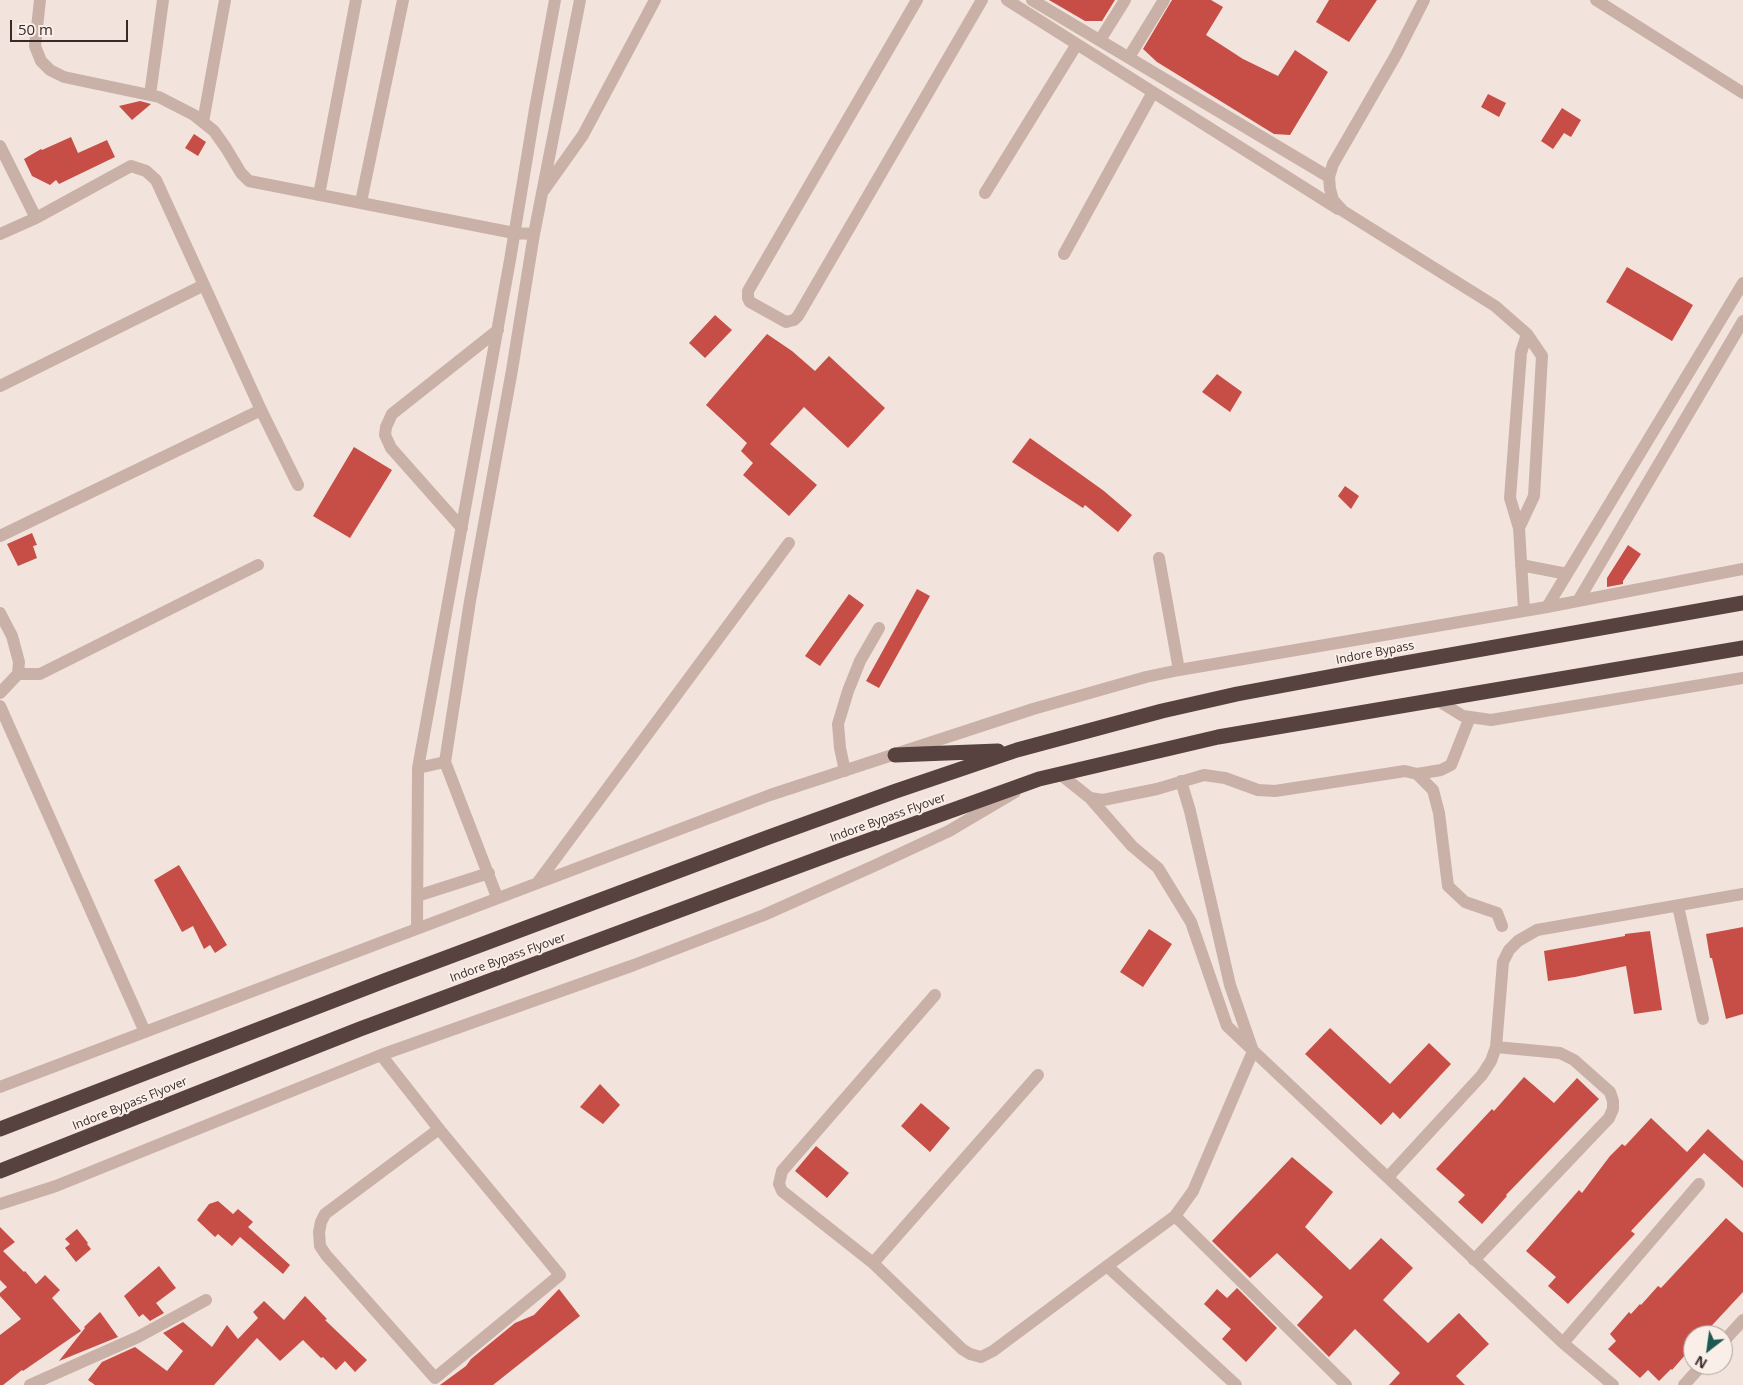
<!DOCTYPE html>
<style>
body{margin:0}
#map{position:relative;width:1743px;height:1385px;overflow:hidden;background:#f2e3dc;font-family:"Open Sans",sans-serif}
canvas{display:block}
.north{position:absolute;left:1683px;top:1325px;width:50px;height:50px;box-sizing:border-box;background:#faeee8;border:1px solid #aca09b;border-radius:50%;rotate:210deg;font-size:14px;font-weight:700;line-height:20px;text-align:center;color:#372a28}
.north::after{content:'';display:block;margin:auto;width:18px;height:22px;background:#1d5851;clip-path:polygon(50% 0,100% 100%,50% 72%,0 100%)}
.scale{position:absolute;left:10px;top:20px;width:118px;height:22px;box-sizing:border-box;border:2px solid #372a28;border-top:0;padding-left:6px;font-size:15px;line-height:18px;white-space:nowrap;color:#372a28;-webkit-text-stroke:4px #faeee8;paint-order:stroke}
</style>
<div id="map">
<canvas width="1743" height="1385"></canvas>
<div class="north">N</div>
<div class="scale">50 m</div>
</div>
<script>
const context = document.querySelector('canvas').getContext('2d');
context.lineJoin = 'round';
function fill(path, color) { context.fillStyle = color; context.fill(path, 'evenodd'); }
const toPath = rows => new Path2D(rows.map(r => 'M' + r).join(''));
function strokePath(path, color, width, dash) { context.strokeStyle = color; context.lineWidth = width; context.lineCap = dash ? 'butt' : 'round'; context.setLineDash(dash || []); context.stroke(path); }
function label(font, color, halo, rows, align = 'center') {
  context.font = font + ' "Open Sans",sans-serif'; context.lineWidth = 4; context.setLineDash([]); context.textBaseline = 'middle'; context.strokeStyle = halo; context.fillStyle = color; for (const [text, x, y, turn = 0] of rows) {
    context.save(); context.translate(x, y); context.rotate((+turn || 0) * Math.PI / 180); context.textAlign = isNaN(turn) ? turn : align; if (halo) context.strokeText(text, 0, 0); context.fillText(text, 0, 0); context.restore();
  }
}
fill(toPath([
 [1049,0,1115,0,1102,21,1085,21],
 [1172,0,1211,0,1223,7,1206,35,1243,59,1278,76,1295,50,1328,72,1290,135,1274,134,1157,62,1143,49],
 [1329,0,1377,0,1349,42,1316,22],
 [1488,94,1506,103,1499,117,1481,107],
 [140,101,151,104,132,120,119,106],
 [1562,108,1581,120,1571,137,1564,133,1553,149,1541,141],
 [194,134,206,142,198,156,185,148],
 [71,137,78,153,107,140,115,157,59,184,56,180,50,185,32,176,24,159,41,149,42,150],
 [1627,267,1693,305,1672,341,1606,302],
 [715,315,732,330,705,358,689,343],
 [767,334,792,351,815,371,829,356,885,408,848,448,804,407,770,444,817,485,789,516,743,475,753,463,741,451,747,443,706,405],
 [1217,374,1242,392,1230,412,1202,392],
 [1030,438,1104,491,1132,515,1118,532,1085,505,1083,508,1012,462],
 [354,447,392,470,350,538,313,516],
 [1345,486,1359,496,1351,509,1338,496],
 [32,533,37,545,33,546,37,558,18,566,7,544],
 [1628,545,1641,554,1623,581,1623,584,1607,587,1607,578],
 [917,589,930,596,879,688,866,681],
 [849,594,864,605,820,666,805,656],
 [179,865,227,945,215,953,210,945,204,949,193,926,182,932,154,880],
 [1743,927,1743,1014,1726,1019,1712,958,1710,958,1706,934],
 [1149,929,1172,944,1143,987,1120,972],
 [1650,931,1662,1010,1634,1014,1626,966,1575,977,1548,981,1544,951,1625,936,1625,934],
 [1330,1028,1390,1084,1429,1043,1451,1064,1400,1119,1393,1112,1381,1125,1305,1054],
 [1524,1077,1554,1103,1577,1078,1599,1099,1506,1195,1507,1196,1482,1224,1458,1202,1465,1195,1436,1169,1492,1109,1494,1111],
 [600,1084,620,1105,603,1124,580,1107],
 [921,1103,950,1128,930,1152,901,1126],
 [1651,1118,1687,1152,1708,1129,1743,1161,1743,1188,1704,1153,1631,1231,1635,1234,1568,1304,1548,1286,1556,1277,1526,1251,1579,1190,1582,1193,1610,1156,1622,1144,1625,1146],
 [816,1146,849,1173,827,1198,795,1171],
 [1292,1157,1333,1192,1305,1227,1350,1270,1381,1238,1413,1268,1383,1300,1428,1343,1459,1313,1489,1344,1456,1376,1465,1385,1389,1385,1400,1373,1355,1329,1329,1357,1297,1325,1323,1297,1277,1253,1250,1278,1212,1241],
 [218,1201,233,1214,238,1209,253,1222,248,1227,290,1265,283,1274,240,1237,232,1246,218,1234,215,1237,197,1220,209,1204],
 [1726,1218,1743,1233,1743,1292,1703,1335,1693,1335,1693,1346,1672,1370,1671,1369,1659,1381,1648,1370,1640,1378,1608,1349,1616,1341,1610,1334,1629,1312,1631,1314,1640,1304,1641,1305,1658,1286,1661,1288],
 [0,1227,15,1242,3,1251,24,1272,25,1271,36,1284,45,1275,60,1290,52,1298,81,1331,23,1371,22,1370,3,1385,0,1385,0,1335,21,1319,0,1296,0,1293,7,1287,0,1280],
 [77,1229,88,1243,87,1244,91,1249,76,1262,65,1248,70,1244,65,1239],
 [159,1266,176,1288,156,1303,164,1313,150,1321,143,1314,139,1317,124,1296],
 [1237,1288,1277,1328,1246,1362,1222,1339,1231,1329,1204,1304,1217,1289,1227,1298],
 [559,1289,580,1316,493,1385,440,1385,466,1366,471,1359,515,1323,534,1315],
 [305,1296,327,1319,325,1320,367,1360,355,1372,345,1361,336,1370,323,1357,321,1358,303,1340,280,1361,257,1338,214,1385,95,1385,88,1380,102,1362,135,1347,167,1371,183,1351,163,1333,183,1322,212,1347,227,1325,238,1339,258,1318,253,1312,264,1301,284,1320],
 [100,1312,118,1337,59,1361,85,1328,84,1327]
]), '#c64e46');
strokePath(toPath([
 [40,0,35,46,41,61,50,70,64,77,159,97,194,115,214,131,226,148,241,173,249,181,514,233,534,234],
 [917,0,748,291,748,298,750,302,786,322,794,320,798,316,982,0],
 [1007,0,1338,209],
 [1032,0,1329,177],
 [1424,0,1396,55,1333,164,1329,177,1330,189,1333,200,1343,211,1495,306,1527,334,1542,356,1534,496,1519,528],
 [1596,0,1743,93],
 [1100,40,1125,0],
 [1129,57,1164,0],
 [150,95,163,0],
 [203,122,225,0],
 [0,146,36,218,131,166,146,171,156,180,204,285,0,386],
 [544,190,583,135,655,0],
 [985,193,1077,44],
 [319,195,356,0],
 [361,202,403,0],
 [0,234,36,218],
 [1064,254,1153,92],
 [204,285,261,410,298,485],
 [462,528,391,448,385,435,386,427,392,414,498,330],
 [0,536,261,410],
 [1159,558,1179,670],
 [1521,565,1567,574],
 [1578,601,1743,321],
 [1547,607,1743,283],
 [1524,610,1519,528,1510,498,1521,353,1527,334],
 [0,613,12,636,19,662,18,674,0,693],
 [18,674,40,674,258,565],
 [1437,700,1463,716,1491,720,1743,678],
 [0,706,145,1032],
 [445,762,497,897],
 [418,768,445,762,470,601,512,370,534,234,580,0],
 [845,771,840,748,838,724,848,691,860,661,879,628],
 [1060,774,1090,798,1103,800,1157,789,1204,775,1225,778,1258,790,1275,791,1405,771,1417,774,1433,790,1439,813,1448,886,1465,902,1497,913,1502,926],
 [1417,774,1441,770,1451,765,1470,717],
 [1181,781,1190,811,1230,985,1253,1051,1193,1191,1175,1216,1107,1266,1236,1385],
 [1090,798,1132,846,1158,868,1191,922,1227,1026,1563,1343,1613,1385],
 [538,882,789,543],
 [417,896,489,873],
 [1678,906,1703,1019],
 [417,928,418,768,510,260,535,109,555,0],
 [935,995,782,1171,779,1184,782,1191,873,1263,962,1349,970,1354,981,1357,993,1351,1107,1266],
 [381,1055,439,1129],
 [0,1087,770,795,1033,709,1146,677,1179,670,1547,607,1743,569],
 [439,1129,560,1275,435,1378,326,1255,320,1246,319,1232,321,1222,325,1214,439,1129],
 [1388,1177,1482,1075,1491,1061,1496,1047,1503,962,1509,950,1518,941,1537,930,1743,894],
 [0,1204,56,1186,381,1055,634,965,764,915,876,865,949,831,1015,792],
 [1175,1216,1346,1385],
 [1474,1260,1609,1118,1613,1109,1613,1101,1610,1092,1574,1060,1560,1053,1496,1047],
 [873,1263,1038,1075],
 [1723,1342,1743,1320],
 [1563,1343,1699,1184],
 [30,1385,138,1337,206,1300],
 [1684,1385,1702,1365]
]), '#cab1a8', 12);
strokePath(toPath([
 [895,755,998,751],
 [0,1129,384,981,769,837,896,791,1017,750,1162,711,1237,694,1376,668,1743,603],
 [0,1171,360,1029,839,851,1039,779,1218,737,1743,648]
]), '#58423f', 15);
label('12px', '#372a28', '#faeee8', [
 ["Indore Bypass",1375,653,-11],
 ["Indore Bypass Flyover",888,818,-20],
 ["Indore Bypass Flyover",508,958,-20],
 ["Indore Bypass Flyover",130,1104,-22]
]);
</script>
